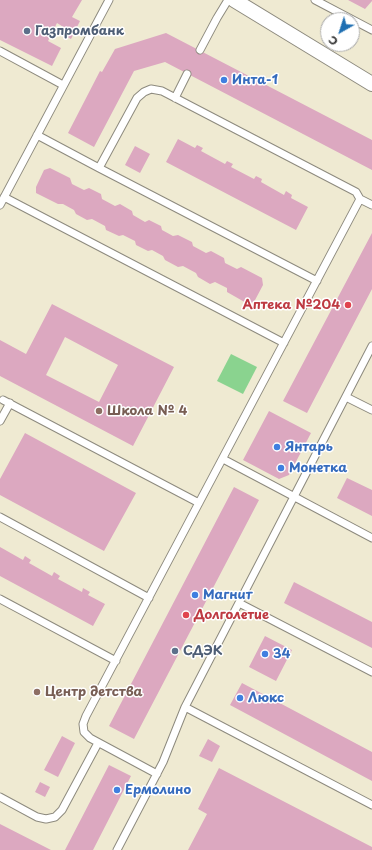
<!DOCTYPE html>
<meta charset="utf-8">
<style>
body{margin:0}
#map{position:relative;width:372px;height:850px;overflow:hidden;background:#efead2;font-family:"Playpen Sans",sans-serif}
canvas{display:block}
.north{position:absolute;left:320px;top:12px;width:40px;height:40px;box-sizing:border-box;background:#fff;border:1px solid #aaa;border-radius:50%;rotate:219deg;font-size:11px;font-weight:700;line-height:16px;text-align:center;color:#2b2b2b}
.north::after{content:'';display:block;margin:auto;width:14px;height:18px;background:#1f6fb2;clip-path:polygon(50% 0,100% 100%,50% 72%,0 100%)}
</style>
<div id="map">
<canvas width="372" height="850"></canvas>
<div class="north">С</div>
</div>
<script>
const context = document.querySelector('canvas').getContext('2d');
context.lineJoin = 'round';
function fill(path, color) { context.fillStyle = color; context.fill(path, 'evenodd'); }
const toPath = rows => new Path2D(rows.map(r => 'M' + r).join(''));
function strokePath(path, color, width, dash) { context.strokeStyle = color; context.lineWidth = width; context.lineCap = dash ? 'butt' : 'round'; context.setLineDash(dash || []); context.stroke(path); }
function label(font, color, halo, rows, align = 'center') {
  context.font = font + ' "Playpen Sans",sans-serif'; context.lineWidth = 3; context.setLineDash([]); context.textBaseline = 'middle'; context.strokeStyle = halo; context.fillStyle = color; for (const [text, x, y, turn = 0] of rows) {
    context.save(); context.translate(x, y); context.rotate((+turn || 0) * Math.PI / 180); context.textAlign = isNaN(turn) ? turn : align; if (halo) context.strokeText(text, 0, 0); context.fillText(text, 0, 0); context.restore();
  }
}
fill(toPath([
 [231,354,257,367,243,394,217,381]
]), '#8ad38f');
fill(toPath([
 [0,0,82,0,72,17,80,21,71,39,61,34,65,28,57,23,48,41,61,48,52,66,0,40],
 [348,0,372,0,372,1,365,9],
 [166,33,372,140,372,170,165,62,134,71,94,147,68,133,100,71,102,72,115,49],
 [178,139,195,148,197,145,203,148,201,151,225,164,227,161,233,164,231,167,254,179,256,176,262,179,261,182,284,195,286,191,292,195,291,198,308,207,296,230,166,162],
 [135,146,150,154,140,173,125,165],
 [50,168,70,178,72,184,84,190,89,188,101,194,102,199,115,206,120,204,132,211,133,215,145,222,149,220,161,226,162,230,173,236,178,235,192,242,193,246,206,253,211,251,224,258,225,263,237,269,241,267,262,278,263,285,254,302,248,304,227,292,227,288,215,282,210,284,198,277,196,273,183,266,178,267,165,260,163,256,152,250,148,251,136,245,135,241,123,235,119,236,106,230,105,226,92,219,87,220,76,214,74,210,63,204,58,204,36,193,36,187,44,170],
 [372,233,372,289,307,413,283,401],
 [52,304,174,367,133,446,0,376,0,340,26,354],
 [65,337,118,365,99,402,46,375],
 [269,411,311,433,289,475,279,479,243,460],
 [25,433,136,493,104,551,0,495,0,479],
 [347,478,372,490,372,516,337,498],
 [234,487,259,500,134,739,109,726],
 [0,547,23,560,25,556,31,560,29,563,52,576,54,572,60,576,58,579,82,592,83,588,90,592,88,595,105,604,93,626,0,576],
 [294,582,372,622,372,648,284,603],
 [265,636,292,650,276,681,249,667],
 [242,683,372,752,372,781,230,705],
 [62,736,75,743,58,777,44,770],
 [208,739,220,746,212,762,199,756],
 [109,765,131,776,93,850,65,850],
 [219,768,372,847,372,850,188,850,207,814,198,809],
 [40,782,50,787,45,797,35,792],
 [0,824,51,850,0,850]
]), '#dca8c0');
const lane = toPath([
 [315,0,372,30],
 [200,50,217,18,228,0],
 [0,51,63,85],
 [175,98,187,74],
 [37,135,99,168,317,281],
 [99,168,137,98,144,92,151,89,162,91,356,192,360,199,86,716,83,724,84,732,90,738,157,774],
 [4,197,284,343],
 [360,199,372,205],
 [0,205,109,0],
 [346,397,372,410],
 [3,400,199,503],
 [0,421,10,403],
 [223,459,372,538],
 [0,517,149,598],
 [0,599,116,661],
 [239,603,372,672],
 [185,707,372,805],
 [0,797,37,817,46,819,55,817,62,810,98,743],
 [117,850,163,762,185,707,372,346]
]);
const street = toPath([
 [234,0,372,84]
]);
strokePath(lane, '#8d8a7e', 9);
strokePath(street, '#8d8a7e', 16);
strokePath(lane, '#fff', 7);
strokePath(street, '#fff', 14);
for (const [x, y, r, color] of [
 [27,31,4,"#5c6f8a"],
 [224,80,4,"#3f7fe0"],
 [348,305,4,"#e0444e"],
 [99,411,4,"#8d6e63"],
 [277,447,4,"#3f7fe0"],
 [281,468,4,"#3f7fe0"],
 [195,595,4,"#3f7fe0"],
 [186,615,4,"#e0444e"],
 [175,651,4,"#5c6f8a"],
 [265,654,4,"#3f7fe0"],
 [37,692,4,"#8d6e63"],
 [240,698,4,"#3f7fe0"],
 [117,790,4,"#3f7fe0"]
]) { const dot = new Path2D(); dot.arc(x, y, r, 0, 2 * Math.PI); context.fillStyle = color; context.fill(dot); strokePath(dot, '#fff', 1.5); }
label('bold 13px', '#4e5e75', '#fff', [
 ["Газпромбанк",35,31],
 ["СДЭК",183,651]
], 'left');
label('bold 13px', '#366cbe', '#fff', [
 ["Инта-1",232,80],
 ["Янтарь",285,447],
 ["Монетка",289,468],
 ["Магнит",203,595],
 ["34",273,654],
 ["Люкс",248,698],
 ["Ермолино",125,790]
], 'left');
label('bold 13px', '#be3a42', '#fff', [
 ["Аптека №204",340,305],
 ["Долголетие",194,615,"left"]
], 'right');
label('bold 13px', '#785e54', '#fff', [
 ["Школа № 4",107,411],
 ["Центр детства",45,692]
], 'left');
</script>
